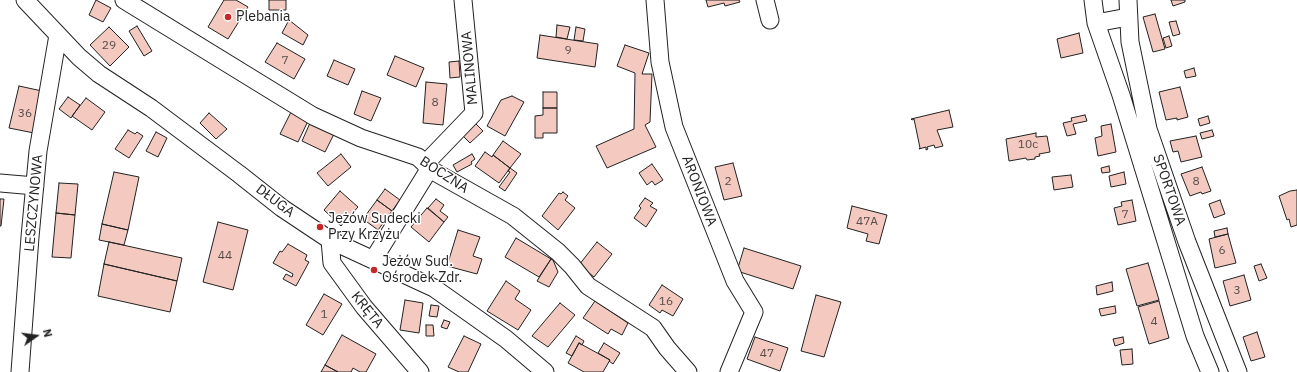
<!DOCTYPE html>
<meta charset="utf-8">
<style>
body{margin:0}
#map{position:relative;width:1297px;height:372px;overflow:hidden;background:#fff;font-family:"IBM Plex Sans",sans-serif}
canvas{display:block}
.north{position:absolute;left:16px;top:316px;width:40px;height:40px;-webkit-text-stroke:3px #fff;paint-order:stroke;rotate:76deg;font-size:11px;font-weight:700;line-height:16px;text-align:center;color:#222}
.north::after{content:'';display:block;margin:auto;width:14px;height:18px;background:#222;clip-path:polygon(50% 0,100% 100%,50% 72%,0 100%)}
</style>
<div id="map">
<canvas width="1297" height="372"></canvas>
<div class="north">N</div>
</div>
<script>
const context = document.querySelector('canvas').getContext('2d');
context.lineJoin = 'round';
function fill(path, color) { context.fillStyle = color; context.fill(path, 'evenodd'); }
const toPath = rows => new Path2D(rows.map(r => 'M' + r).join(''));
function strokePath(path, color, width, dash) { context.strokeStyle = color; context.lineWidth = width; context.lineCap = dash ? 'butt' : 'round'; context.setLineDash(dash || []); context.stroke(path); }
function label(font, color, halo, rows, align = 'center') {
  context.font = font + ' "IBM Plex Sans",sans-serif'; context.lineWidth = 3; context.setLineDash([]); context.textBaseline = 'middle'; context.strokeStyle = halo; context.fillStyle = color; for (const [text, x, y, turn = 0] of rows) {
    context.save(); context.translate(x, y); context.rotate((+turn || 0) * Math.PI / 180); context.textAlign = isNaN(turn) ? turn : align; if (halo) context.strokeText(text, 0, 0); context.fillText(text, 0, 0); context.restore();
  }
}
const building = toPath([
 [96,0,111,8,103,22,89,15,96,0],
 [224,0,236,0,248,7,228,39,208,27,224,0],
 [269,0,286,0,286,10,269,10,269,0],
 [706,0,739,0,740,2,725,6,724,3,708,7,706,0],
 [1171,0,1185,0,1185,2,1173,6,1171,0],
 [1155,14,1165,49,1153,52,1143,17,1155,14],
 [289,20,308,35,303,45,282,33,289,20],
 [1176,21,1180,34,1173,36,1169,22,1176,21],
 [557,25,570,27,567,39,556,37,557,25],
 [137,26,152,51,144,56,129,31,137,26],
 [109,27,129,47,110,66,90,45,109,27],
 [576,27,585,29,583,41,574,40,576,27],
 [1079,33,1083,53,1061,58,1057,39,1079,33],
 [540,35,598,44,595,67,537,58,540,35],
 [1169,36,1172,46,1166,48,1163,38,1169,36],
 [277,43,305,59,294,79,265,62,277,43],
 [625,45,649,53,642,74,652,74,650,122,645,125,656,147,607,168,596,146,634,129,635,73,617,66,625,45],
 [395,56,424,68,416,87,387,75,395,56],
 [334,60,355,69,348,85,327,76,334,60],
 [459,61,460,77,450,78,449,62,459,61],
 [1194,68,1196,76,1186,78,1184,71,1194,68],
 [426,82,447,84,443,125,423,123,426,82],
 [19,86,42,91,34,133,9,128,19,86],
 [1180,87,1188,117,1177,120,1177,118,1166,120,1159,92,1180,87],
 [362,91,381,98,371,121,354,114,362,91],
 [543,92,557,92,557,108,543,108,543,92],
 [512,96,524,102,505,136,487,126,501,100,512,96],
 [68,97,80,105,71,118,59,109,68,97],
 [86,98,105,112,92,130,72,116,86,98],
 [543,108,557,108,557,133,543,133,543,138,535,138,535,116,543,115,543,108],
 [949,110,953,127,937,130,943,146,935,148,934,145,927,147,928,149,926,150,926,147,919,149,920,148,914,119,912,120,911,119,949,110],
 [291,112,308,121,298,142,280,134,291,112],
 [209,113,227,129,216,139,200,123,209,113],
 [1085,115,1087,121,1073,124,1076,134,1067,136,1063,123,1072,121,1071,118,1085,115],
 [1208,116,1210,123,1200,126,1198,119,1208,116],
 [310,123,334,134,325,152,302,141,310,123],
 [475,123,483,131,470,143,462,135,475,123],
 [1111,124,1116,152,1098,156,1095,138,1102,136,1101,126,1111,124],
 [128,130,135,134,137,132,143,136,129,158,115,149,128,130],
 [1212,130,1214,136,1202,139,1200,133,1212,130],
 [156,132,167,138,158,157,146,151,156,132],
 [1036,133,1036,137,1047,136,1050,152,1039,154,1040,156,1035,157,1035,159,1027,160,1026,158,1009,161,1006,139,1036,133],
 [1196,136,1202,157,1181,162,1178,151,1173,152,1170,141,1196,136],
 [503,141,521,154,510,168,493,155,503,141],
 [485,152,492,157,493,155,510,168,499,183,475,166,485,152],
 [341,154,351,167,328,186,317,173,341,154],
 [472,154,475,159,471,162,472,164,457,172,453,165,472,154],
 [733,163,742,196,724,200,715,167,733,163],
 [652,164,663,180,655,185,652,181,647,185,639,173,652,164],
 [1109,166,1110,172,1102,173,1101,168,1109,166],
 [1202,167,1211,191,1202,194,1201,192,1190,196,1181,174,1202,167],
 [510,168,517,173,505,191,499,187,510,172,508,171,510,168],
 [114,172,139,177,128,230,102,224,114,172],
 [1124,172,1126,184,1111,187,1109,176,1124,172],
 [1071,175,1073,187,1054,190,1052,177,1071,175],
 [59,183,78,184,75,215,56,213,59,183],
 [385,189,400,200,392,211,377,200,385,189],
 [1297,190,1297,225,1291,227,1289,219,1287,220,1279,196,1290,191,1297,190],
 [340,191,358,207,341,226,324,210,340,191],
 [563,192,568,196,565,200,575,208,558,230,542,216,559,193,561,194,563,192],
 [645,198,653,203,650,206,657,210,646,227,634,218,641,208,639,206,645,198],
 [0,199,4,199,1,226,0,226,0,199],
 [436,199,444,205,440,211,448,217,444,222,428,208,436,199],
 [377,200,392,211,378,230,363,219,377,200],
 [1132,200,1136,221,1118,225,1114,208,1122,206,1121,202,1132,200],
 [1220,200,1225,214,1214,218,1209,204,1220,200],
 [852,206,887,215,879,244,866,241,868,234,847,228,852,206],
 [427,208,444,222,429,242,411,227,427,208],
 [56,213,75,215,71,258,52,257,56,213],
 [218,222,248,230,233,290,203,282,218,222],
 [102,224,128,230,124,245,99,240,102,224],
 [1227,228,1228,234,1215,237,1214,231,1227,228],
 [458,230,480,237,473,256,482,259,477,274,447,266,458,230],
 [1228,234,1236,263,1215,268,1209,239,1228,234],
 [516,238,551,259,539,277,505,257,516,238],
 [109,242,182,258,177,281,104,264,109,242],
 [597,242,612,254,594,277,579,265,597,242],
 [288,244,307,255,305,260,309,262,296,286,283,279,286,274,292,277,293,274,273,263,280,251,282,252,288,244],
 [744,248,801,266,793,289,737,271,744,248],
 [551,259,553,260,558,272,549,287,537,281,551,259],
 [1148,263,1159,300,1137,306,1126,269,1148,263],
 [104,264,177,281,170,312,98,296,104,264],
 [1261,264,1267,278,1259,281,1254,266,1261,264],
 [1244,275,1251,300,1230,306,1223,281,1244,275],
 [506,281,520,291,515,299,531,310,518,330,487,311,506,281],
 [1112,282,1113,291,1097,295,1096,286,1112,282],
 [662,285,683,299,673,316,662,310,660,313,649,305,662,285],
 [324,294,342,304,323,335,306,325,324,294],
 [816,295,841,302,824,357,801,351,816,295],
 [405,300,423,303,419,333,400,330,405,300],
 [595,301,628,323,622,335,611,329,608,334,583,318,595,301],
 [1159,301,1169,338,1149,344,1138,307,1159,301],
 [560,303,575,315,548,347,532,336,560,303],
 [431,305,439,306,437,317,429,316,431,305],
 [1115,306,1116,313,1101,316,1099,309,1115,306],
 [444,320,450,322,447,329,441,327,444,320],
 [426,325,433,325,434,336,426,336,426,325],
 [1257,332,1265,357,1251,361,1243,337,1257,332],
 [342,335,376,354,366,372,360,372,353,368,351,372,338,372,325,365,342,335],
 [464,336,481,344,468,372,459,372,448,367,464,336],
 [576,336,584,341,582,345,579,343,572,356,566,353,576,336],
 [755,337,788,348,780,371,747,359,755,337],
 [1123,337,1124,343,1115,346,1113,339,1123,337],
 [579,343,610,360,603,372,584,372,568,363,579,343],
 [604,343,620,353,613,364,609,361,610,360,598,353,604,343],
 [1132,349,1133,364,1122,365,1120,350,1132,349],
 [325,365,338,372,321,372,325,365]
]);
fill(building, '#f3c9c0');
strokePath(building, '#222', 1);
const minor = toPath([
 [25,0,79,57,99,74,151,108,239,174,282,208,330,240,434,288,506,339,545,372],
 [124,0,313,116,361,138,418,157,433,171,513,216,558,252,572,266,588,286,653,328,667,348,688,372],
 [655,0,660,62,674,127,735,281,754,312,729,372],
 [765,0,770,20],
 [1093,0,1096,23,1121,95,1195,336,1210,372],
 [1128,0,1130,42,1148,129,1187,242,1238,372],
 [1096,23,1128,17],
 [425,164,474,113,463,0],
 [0,183,35,186],
 [330,240,332,263,364,307,420,372],
 [373,260,430,168],
 [20,372,30,237,38,151,58,35]
]);
strokePath(minor, '#222', 19);
strokePath(minor, '#fff', 17);
for (const [x, y, r, color] of [
 [228,17,4,"#c62828"],
 [320,227,4,"#c62828"],
 [374,270,4,"#c62828"]
]) { const dot = new Path2D(); dot.arc(x, y, r, 0, 2 * Math.PI); context.fillStyle = color; context.fill(dot); strokePath(dot, '#fff', 1.5); }
label('12px', '#564c4a', null, [
 ["29",109,46],
 ["9",568,51],
 ["7",285,61],
 ["8",435,103],
 ["36",25,114],
 ["10c",1028,145],
 ["2",728,182],
 ["8",1196,182],
 ["7",1125,215],
 ["47A",867,222],
 ["6",1222,251],
 ["44",225,256],
 ["3",1237,291],
 ["16",666,302],
 ["1",324,315],
 ["4",1154,322],
 ["47",767,354]
]);
label('14px', '#222', '#fff', [
 ["Plebania",236,17],
 ["Jeżów Sudecki",328,219],
 ["Przy Krzyżu",328,235],
 ["Jeżów Sud.",382,262],
 ["Ośrodek Zdr.",382,278]
], 'left');
label('14px', '#222', '#fff', [
 ["MALINOWA",470,68,-95],
 ["BOCZNA",444,175,33],
 ["SPORTOWA",1169,190,71],
 ["ARONIOWA",699,191,69],
 ["DŁUGA",275,201,37],
 ["LESZCZYNOWA",34,203,-85],
 ["KRĘTA",367,310,51]
]);
</script>
